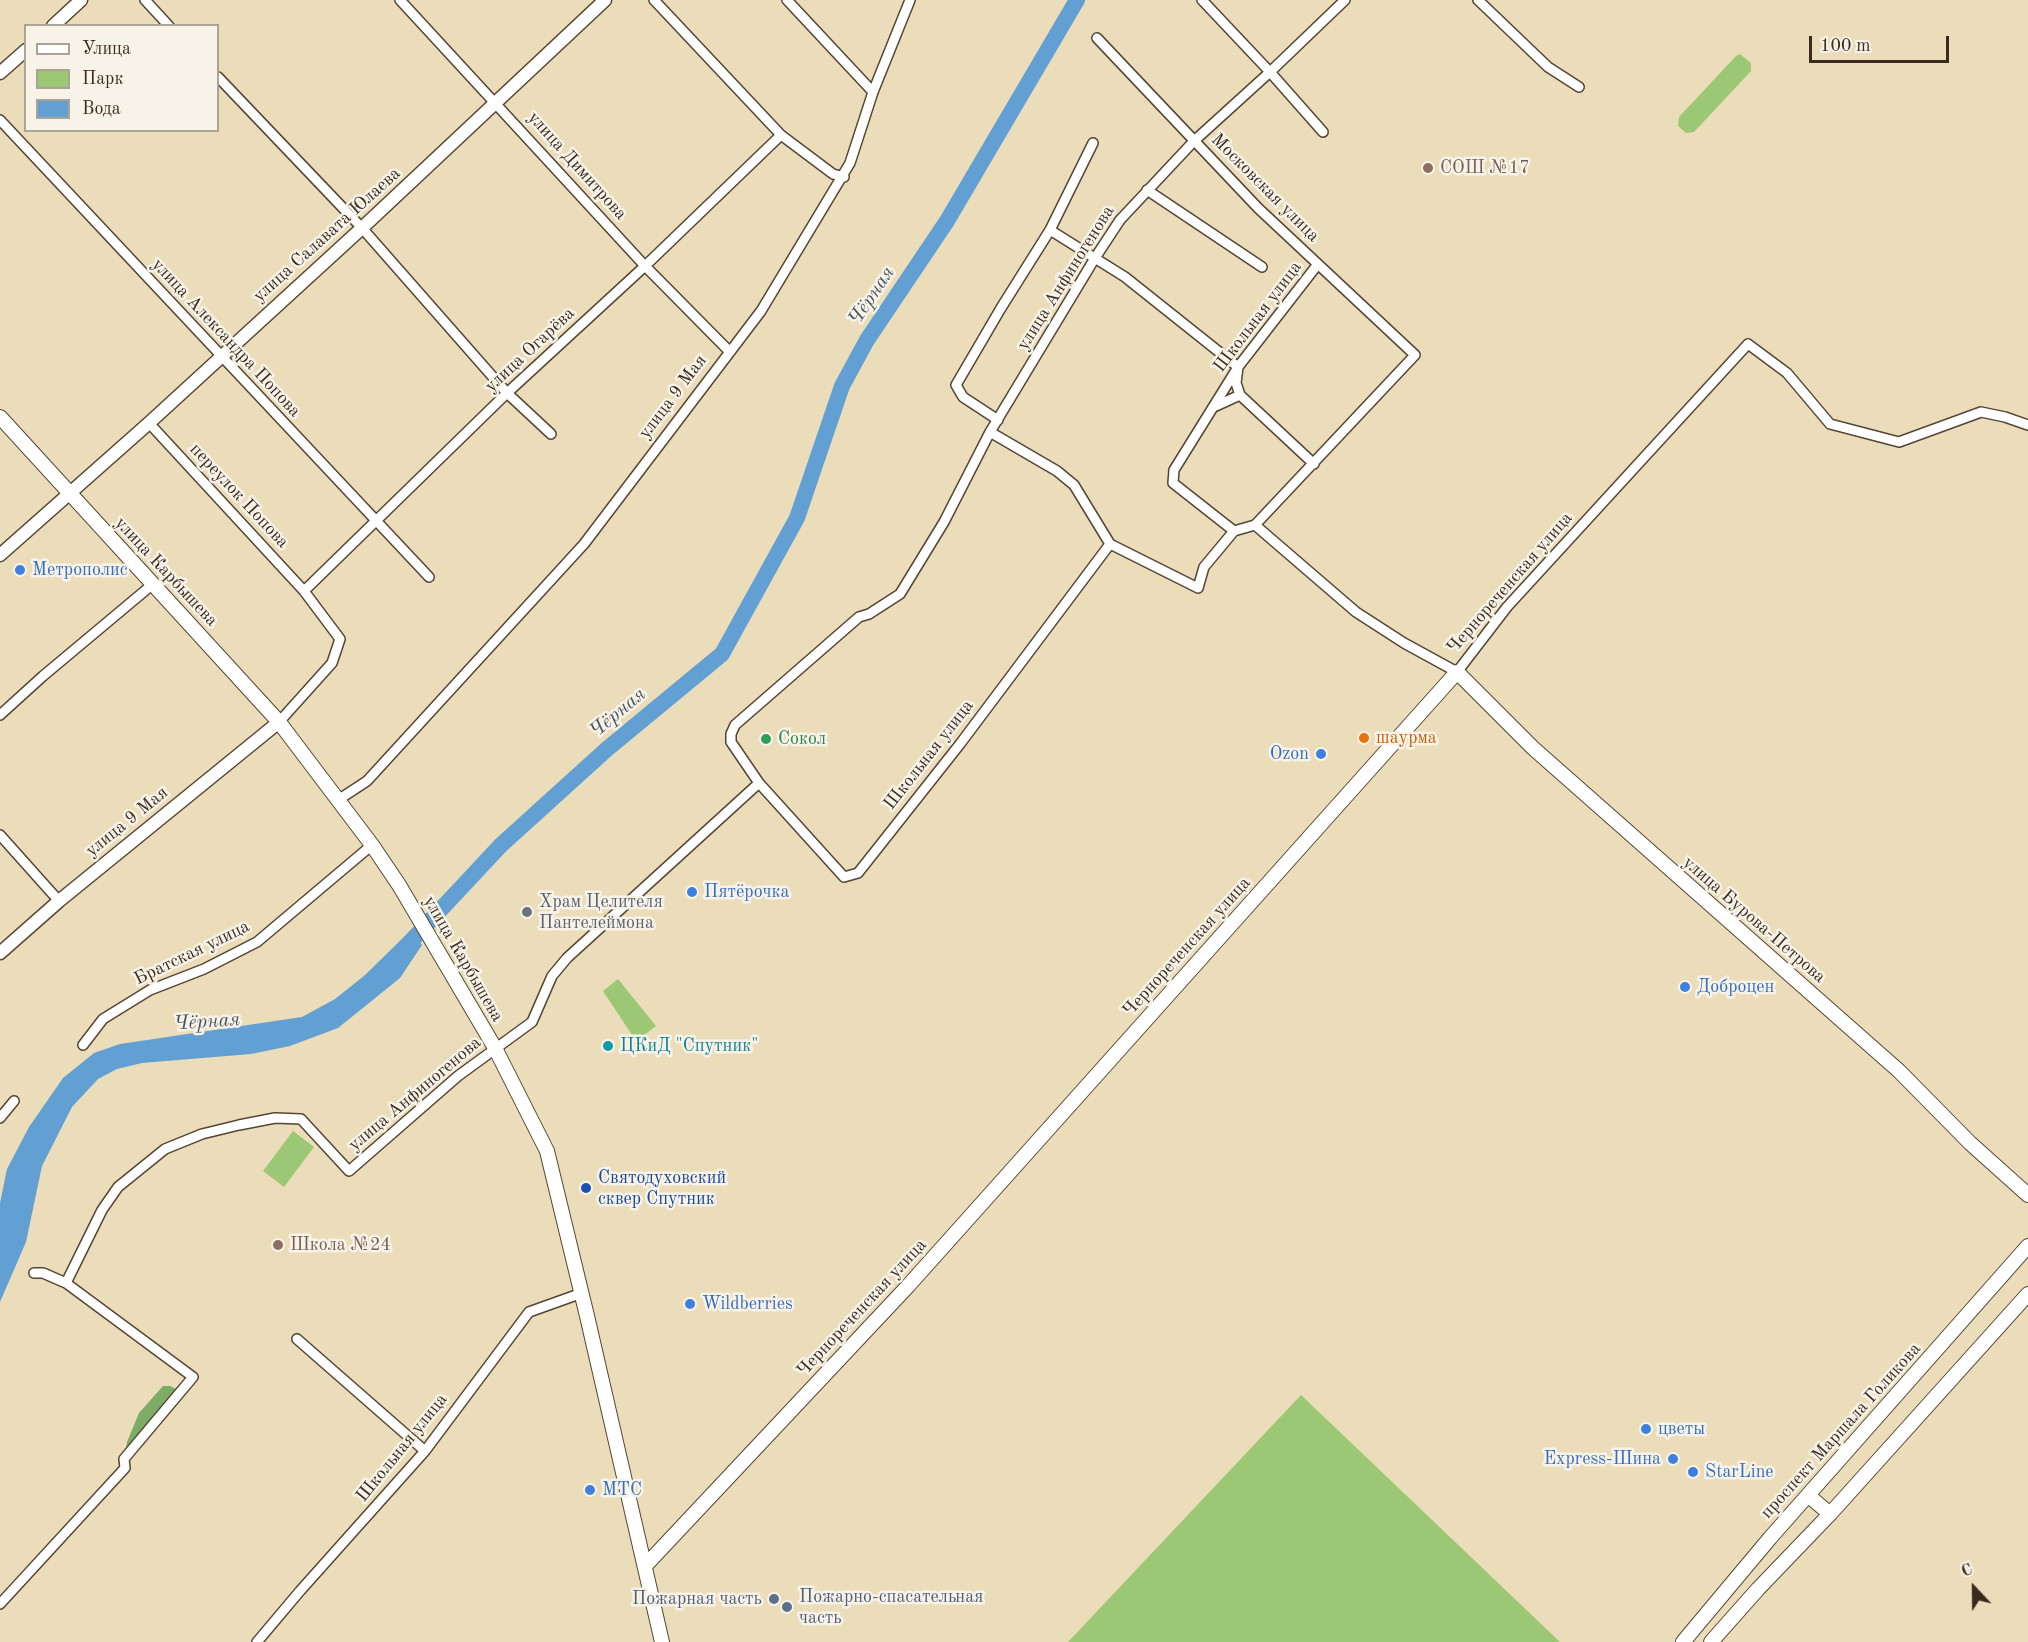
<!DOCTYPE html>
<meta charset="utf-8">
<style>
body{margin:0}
#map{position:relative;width:2028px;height:1642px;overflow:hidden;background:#ebddb9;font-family:"Old Standard TT",serif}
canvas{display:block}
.legend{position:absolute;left:24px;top:24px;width:195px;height:108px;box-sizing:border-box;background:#f7f3e8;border:2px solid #aca397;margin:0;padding:8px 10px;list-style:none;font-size:18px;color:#3b2a1e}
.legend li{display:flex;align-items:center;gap:12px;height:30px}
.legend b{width:30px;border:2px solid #aca397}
.north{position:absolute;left:1944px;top:1558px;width:60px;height:60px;-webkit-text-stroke:4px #f7f3e8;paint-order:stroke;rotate:338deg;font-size:16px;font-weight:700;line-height:24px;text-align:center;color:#3b2a1e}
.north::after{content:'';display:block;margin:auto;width:21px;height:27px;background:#3b2a1e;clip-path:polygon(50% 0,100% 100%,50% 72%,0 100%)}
.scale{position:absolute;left:1809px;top:36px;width:140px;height:27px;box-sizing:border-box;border:3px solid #3b2a1e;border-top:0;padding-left:8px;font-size:18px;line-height:21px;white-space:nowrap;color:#3b2a1e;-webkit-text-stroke:4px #f7f3e8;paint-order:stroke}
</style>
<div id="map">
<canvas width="2028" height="1642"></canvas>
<ul class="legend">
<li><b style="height:8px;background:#fff"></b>Улица</li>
<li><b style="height:16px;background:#9cc774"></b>Парк</li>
<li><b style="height:16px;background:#62a0d4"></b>Вода</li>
</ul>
<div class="north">С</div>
<div class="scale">100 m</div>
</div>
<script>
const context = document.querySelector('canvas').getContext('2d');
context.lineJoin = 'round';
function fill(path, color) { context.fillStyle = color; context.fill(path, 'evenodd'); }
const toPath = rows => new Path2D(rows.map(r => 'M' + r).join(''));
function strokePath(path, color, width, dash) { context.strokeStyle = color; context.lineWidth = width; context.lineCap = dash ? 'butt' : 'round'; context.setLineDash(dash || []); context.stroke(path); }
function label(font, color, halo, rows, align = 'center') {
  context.font = font + ' "Old Standard TT",serif'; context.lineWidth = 5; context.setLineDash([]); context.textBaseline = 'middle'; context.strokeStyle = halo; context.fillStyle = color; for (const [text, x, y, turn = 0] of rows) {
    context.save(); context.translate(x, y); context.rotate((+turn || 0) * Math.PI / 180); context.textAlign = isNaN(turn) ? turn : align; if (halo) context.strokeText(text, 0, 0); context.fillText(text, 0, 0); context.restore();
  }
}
fill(toPath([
 [1740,54,1751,63,1751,71,1694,132,1686,133,1678,126,1679,117,1736,56],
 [618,979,656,1026,636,1041,603,991],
 [293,1131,314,1147,284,1187,263,1171],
 [1301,1395,1560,1642,1068,1642]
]), '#9cc774');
fill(toPath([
 [163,1386,170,1386,178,1390,132,1452,126,1448,127,1442,139,1413]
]), '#7dac66');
fill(toPath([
 [411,930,422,945,400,978,338,1028,290,1046,251,1054,142,1063,117,1069,98,1079,72,1107,42,1166,26,1242,0,1302,0,1203,7,1169,29,1127,63,1078,94,1053,120,1044,302,1017,335,999,365,975]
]), '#62a0d4');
strokePath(toPath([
 [401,952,501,845,607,749,722,654,797,518,842,386,867,340,947,221,1077,0]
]), '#62a0d4', 16);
const minor = toPath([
 [145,0,169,26],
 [400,0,645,266,730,352],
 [654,0,781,135,833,174,844,177],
 [787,0,873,92],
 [1202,0,1270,72,1323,132],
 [1478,0,1548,67,1579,87],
 [1097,38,1258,208,1415,355,1255,525,1356,612,1404,643,1457,672,1507,607,1748,344,1787,373,1830,424,1899,442,1981,412,2005,417,2028,425],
 [218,77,362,228,507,393,551,434],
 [0,120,429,577],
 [1147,190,1262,267],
 [1050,230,1125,277,1238,367,1236,383,1240,395,1314,464],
 [1216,406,1240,395],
 [998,420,963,397,956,385,1001,308,1050,230,1093,143],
 [149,423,304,591,340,639,332,663,279,722],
 [990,432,1057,471,1074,485,1110,544,1198,588,1204,567,1234,531,1255,525],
 [1234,531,1173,483,1174,470,1238,367,1318,264],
 [304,591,507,393,645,266,781,135],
 [0,715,43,676,153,584],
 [759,783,844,877,858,873,960,744,1110,544],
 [338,800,367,781,584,544,761,311,850,163,873,92,910,0],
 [0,835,59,901],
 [83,1045,103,1019,150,990,204,969,257,942,372,845],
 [0,1118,14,1101],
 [66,1283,102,1210,118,1187,165,1149,202,1134,239,1125,275,1118,301,1119,349,1171,458,1076,532,1022,552,976,567,958,759,783,731,742,731,734,735,725,859,617,869,614,900,594,944,522,990,432,1095,258,1120,220,1194,141,1270,72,1345,0],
 [297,1339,425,1451],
 [0,1604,125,1468,124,1459,129,1453,193,1377,66,1283,43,1273,34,1273],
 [257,1642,300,1591,425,1451,529,1312,582,1293]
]);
const tertiary = toPath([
 [53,26,81,0],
 [0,73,26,50],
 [0,555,149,423,362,228,605,0],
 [0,953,59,901,279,722]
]);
const secondary = toPath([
 [0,417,279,722,372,845,399,885,495,1048,547,1151,587,1316,662,1642],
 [1809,1496,1830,1514],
 [645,1566,908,1286,1457,672,1533,748,1899,1071,1970,1143,2028,1195],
 [1683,1642,1770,1538,2028,1246],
 [1711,1642,1758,1589,1830,1514,2028,1294]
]);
strokePath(minor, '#554535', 12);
strokePath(tertiary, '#554535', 15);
strokePath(secondary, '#554535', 16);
strokePath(minor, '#fff', 9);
strokePath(tertiary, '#fff', 12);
strokePath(secondary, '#fff', 14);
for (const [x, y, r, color] of [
 [1428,168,6,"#8d6e63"],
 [20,570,6,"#3f7fe0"],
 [1364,738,6,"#e8710a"],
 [766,739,6,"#2e9e5b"],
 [1321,754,6,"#3f7fe0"],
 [692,892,6,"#3f7fe0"],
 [527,912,6,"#6b7280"],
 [1685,987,6,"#3f7fe0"],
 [608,1046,6,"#0f9aa8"],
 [586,1188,6,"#1a4fb4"],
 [278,1245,6,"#8d6e63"],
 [690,1304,6,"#3f7fe0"],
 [1646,1429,6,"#3f7fe0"],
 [1673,1459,6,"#3f7fe0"],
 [1693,1472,6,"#3f7fe0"],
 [590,1490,6,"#3f7fe0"],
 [774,1599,6,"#5c6f8a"],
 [787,1607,6,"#5c6f8a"]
]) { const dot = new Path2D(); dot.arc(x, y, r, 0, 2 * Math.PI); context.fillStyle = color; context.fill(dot); strokePath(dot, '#f7f3e8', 2); }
label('18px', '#3b2a1e', '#f7f3e8', [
 ["улица Димитрова",577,166,48],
 ["Московская улица",1265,188,45],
 ["улица Салавата Юлаева",327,235,-42],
 ["улица Анфиногенова",1066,278,-58],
 ["Школьная улица",1258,317,-53],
 ["улица Александра Попова",226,338,47],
 ["улица Огарёва",530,350,-43],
 ["улица 9 Мая",673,397,-53],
 ["переулок Попова",239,496,47],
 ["улица Карбышева",166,572,47],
 ["Чернореченская улица",1510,583,-49],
 ["Школьная улица",929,755,-52],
 ["улица 9 Мая",127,822,-39],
 ["улица Бурова-Петрова",1754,920,41],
 ["Чернореченская улица",1187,947,-48],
 ["Братская улица",192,953,-26],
 ["улица Карбышева",463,959,60],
 ["улица Анфиногенова",415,1094,-40],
 ["Чернореченская улица",862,1308,-47],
 ["проспект Маршала Голикова",1841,1431,-48],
 ["Школьная улица",402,1448,-51]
]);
label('18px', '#785e54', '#f7f3e8', [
 ["СОШ №17",1440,168],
 ["Школа №24",290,1245]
], 'left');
label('18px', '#366cbe', '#f7f3e8', [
 ["Метрополис",32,570],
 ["Ozon",1309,754,"right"],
 ["Пятёрочка",704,892],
 ["Доброцен",1697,987],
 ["Wildberries",702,1304],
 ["цветы",1658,1429],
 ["Express-Шина",1661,1459,"right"],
 ["StarLine",1705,1472],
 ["МТС",602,1490]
], 'left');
label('18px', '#c56008', '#f7f3e8', [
 ["шаурма",1376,738]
], 'left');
label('18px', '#27864d', '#f7f3e8', [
 ["Сокол",778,739]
], 'left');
label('18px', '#5b616d', '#f7f3e8', [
 ["Храм Целителя",539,902],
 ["Пантелеймона",539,923]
], 'left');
label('18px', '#0d838f', '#f7f3e8', [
 ["ЦКиД \"Спутник\"",620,1046]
], 'left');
label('18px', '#164399', '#f7f3e8', [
 ["Святодуховский",598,1178],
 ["сквер Спутник",598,1199]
], 'left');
label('18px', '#4e5e75', '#f7f3e8', [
 ["Пожарно-спасательная",799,1597],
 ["часть",799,1618],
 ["Пожарная часть",762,1599,"right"]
], 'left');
label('italic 20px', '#49535e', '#f7f3e8', [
 ["Чёрная",872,296,-56],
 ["Чёрная",618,713,-40],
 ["Чёрная",207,1022,-4]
]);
</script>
